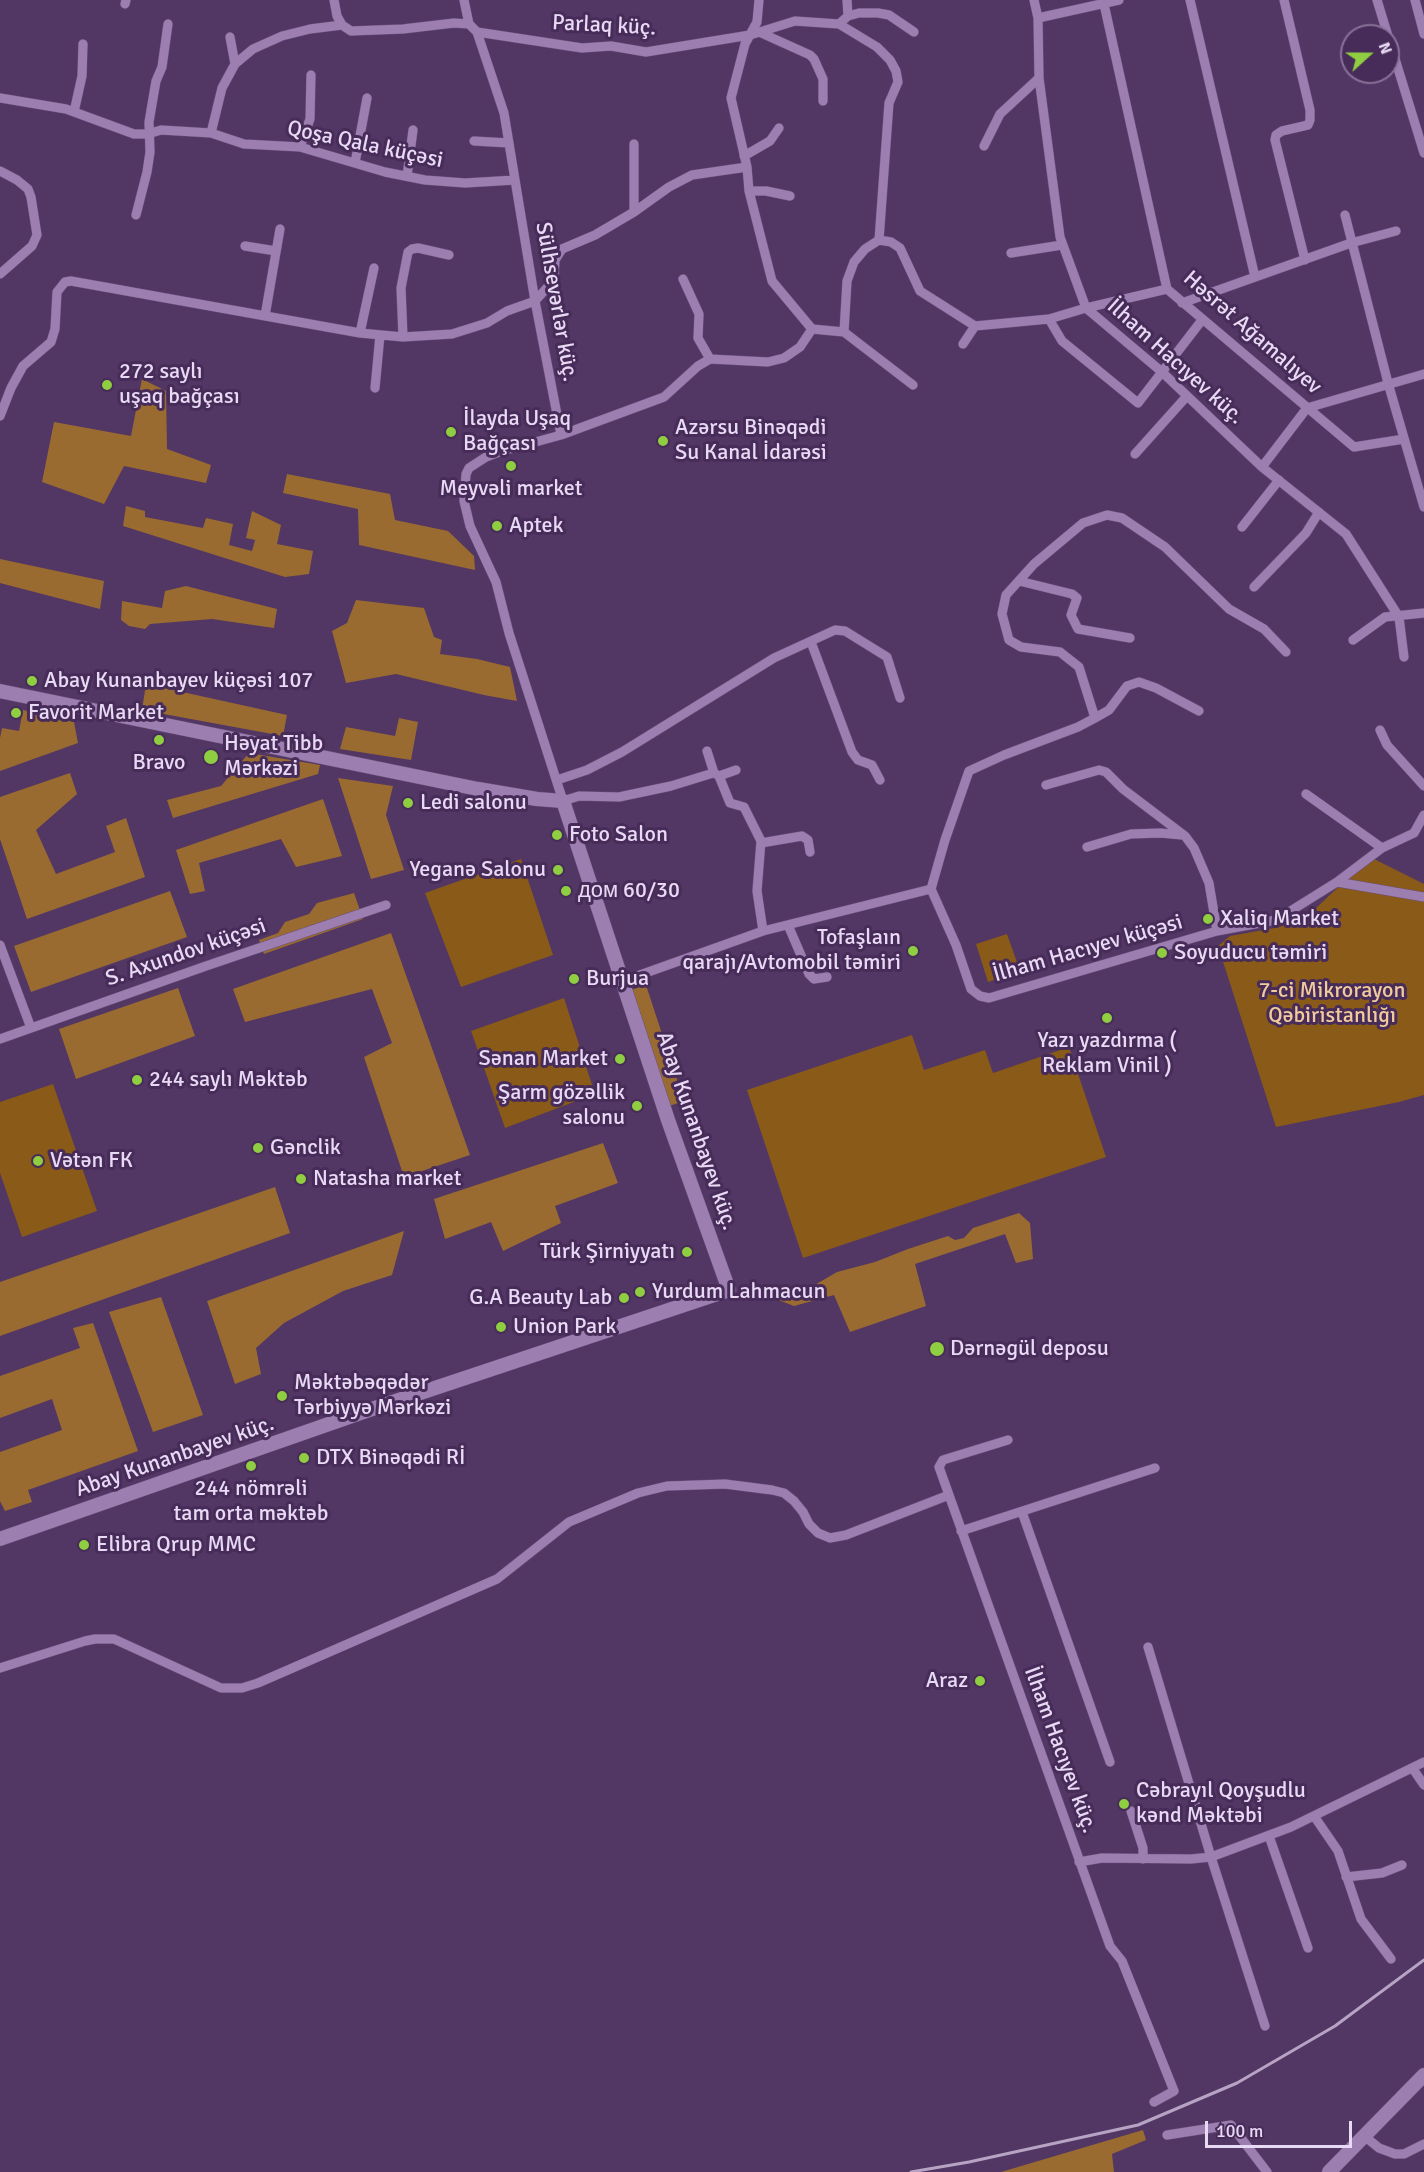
<!DOCTYPE html>
<meta charset="utf-8">
<style>
body{margin:0}
#map{position:relative;width:1424px;height:2172px;overflow:hidden;background:#523664;font-family:Signika,sans-serif}
canvas{display:block}
.north{position:absolute;left:1340px;top:24px;width:60px;height:60px;box-sizing:border-box;background:#472c59;border:2px solid #877197;border-radius:50%;rotate:69deg;font-size:16px;font-weight:700;line-height:24px;text-align:center;color:#e8d9f4}
.north::after{content:'';display:block;margin:auto;width:21px;height:27px;background:#8fcd41;clip-path:polygon(50% 0,100% 100%,50% 72%,0 100%)}
.scale{position:absolute;left:1205px;top:2121px;width:147px;height:27px;box-sizing:border-box;border:3px solid #e8d9f4;border-top:0;padding-left:8px;font-size:18px;line-height:21px;white-space:nowrap;color:#e8d9f4;-webkit-text-stroke:4px #472c59;paint-order:stroke}
</style>
<div id="map">
<canvas width="1424" height="2172"></canvas>
<div class="north">N</div>
<div class="scale">100 m</div>
</div>
<script>
const context = document.querySelector('canvas').getContext('2d');
context.lineJoin = 'round';
function fill(path, color) { context.fillStyle = color; context.fill(path, 'evenodd'); }
const toPath = rows => new Path2D(rows.map(r => 'M' + r).join(''));
function strokePath(path, color, width, dash) { context.strokeStyle = color; context.lineWidth = width; context.lineCap = dash ? 'butt' : 'round'; context.setLineDash(dash || []); context.stroke(path); }
function label(font, color, halo, rows, align = 'center') {
  context.font = font + ' Signika,sans-serif'; context.lineWidth = 6; context.setLineDash([]); context.textBaseline = 'middle'; context.strokeStyle = halo; context.fillStyle = color; for (const [text, x, y, turn = 0] of rows) {
    context.save(); context.translate(x, y); context.rotate((+turn || 0) * Math.PI / 180); context.textAlign = isNaN(turn) ? turn : align; if (halo) context.strokeText(text, 0, 0); context.fillText(text, 0, 0); context.restore();
  }
}
fill(toPath([
 [1370,857,1424,884,1424,1095,1399,1102,1276,1127,1218,946,1230,936,1280,927,1315,909],
 [521,859,553,955,461,987,425,893],
 [1007,934,1020,971,988,982,976,944],
 [564,998,595,1094,505,1128,471,1031],
 [912,1035,924,1070,985,1050,993,1073,1069,1047,1106,1157,803,1258,747,1090],
 [53,1084,97,1211,22,1237,0,1173,0,1102]
]), '#895a18');
fill(toPath([
 [142,379,166,391,167,449,211,465,206,483,124,466,104,504,42,482,54,422,131,436],
 [287,474,390,494,395,520,448,531,474,556,475,570,359,545,358,509,283,493],
 [126,506,145,511,145,517,203,528,206,518,233,524,229,545,252,551,255,540,246,538,252,511,281,525,277,544,313,551,309,574,285,577,123,526],
 [0,559,104,581,100,609,0,583],
 [186,586,277,609,274,628,212,619,150,624,145,629,129,626,121,620,122,601,162,608,165,591],
 [356,600,424,608,434,637,442,640,440,654,477,659,510,667,517,701,484,695,396,674,346,683,332,631,347,623],
 [146,684,287,715,283,736,142,710],
 [23,710,74,722,78,743,0,771,0,738,2,728,19,731],
 [399,718,418,722,411,760,340,749,346,727,395,736],
 [249,753,320,765,318,774,173,818,167,800,221,786],
 [70,773,77,794,36,830,56,874,115,852,106,826,126,818,145,877,27,919,0,839,0,797],
 [338,778,393,786,386,815,404,870,371,879],
 [323,799,342,856,296,867,281,839,199,863,205,891,190,894,176,850],
 [170,891,187,937,31,992,14,946],
 [354,893,363,919,264,954,259,940,278,933,285,922,309,914,317,903],
 [391,933,470,1155,404,1177,364,1057,392,1043,372,989,245,1022,233,989],
 [646,985,684,1101,666,1107,628,991],
 [178,988,195,1036,76,1079,59,1029],
 [603,1143,618,1183,555,1206,561,1223,503,1251,491,1222,445,1239,434,1199],
 [275,1187,290,1233,0,1336,0,1282],
 [1019,1213,1030,1223,1033,1259,1016,1263,1005,1234,915,1264,926,1306,850,1332,834,1295,794,1306,773,1298,780,1290,813,1286,837,1272,875,1262,908,1249,948,1236,955,1240,964,1238,973,1228],
 [404,1231,392,1275,343,1291,284,1323,256,1348,261,1374,235,1384,207,1301],
 [161,1297,203,1415,153,1432,109,1312],
 [93,1323,138,1451,28,1490,32,1502,5,1511,0,1501,0,1452,62,1430,52,1399,0,1418,0,1376,80,1348,73,1328],
 [1143,2130,1146,2140,1112,2154,1114,2172,1001,2172]
]), '#996b31');
const street = toPath([
 [334,0,337,16,342,25,351,31,403,29,454,23,469,24],
 [464,0,469,24],
 [759,0,757,22,745,44,731,98,747,167,749,191,772,281,812,329],
 [847,0,848,16],
 [1034,0,1038,18,1039,78,1060,237,1086,308,1162,372,1262,467,1346,534,1399,617,1404,657],
 [1190,0,1255,277],
 [1284,0,1310,110,1310,120,1308,125,1282,131,1276,135,1275,140,1305,260],
 [1377,0,1388,36],
 [1415,0,1424,34],
 [125,4,126,0],
 [1104,4,1167,289,1354,447,1404,439],
 [1038,18,1119,0],
 [469,24,477,32,504,113,535,301,561,435,499,452,486,457,469,468,466,474,464,501,470,526,496,582,509,633,563,801,579,796,619,797,671,786,710,774,714,773,719,776,730,803,744,807,761,841,757,891,763,931],
 [839,24,848,16,859,13,878,13,889,15,914,32],
 [477,32,582,48,611,46,646,52,750,35,795,21,839,24,877,47,890,60,896,71,898,82,889,103,879,240],
 [759,32,810,55,814,59,823,79,823,101],
 [1388,36,1424,153],
 [230,37,235,64],
 [0,98,66,109,134,134,148,134,161,130,211,133,244,144,300,147,385,172,425,180,465,183,515,180],
 [74,112,82,76,83,44],
 [211,133,222,88,235,64,253,49,282,36,310,29,342,25],
 [474,141,509,143],
 [984,146,1000,114,1039,78],
 [300,147,310,119,311,75],
 [744,156,770,141,779,128],
 [355,163,367,98],
 [0,171,17,180,28,189,31,197,37,235,32,246,0,274],
 [407,176,413,130],
 [749,191,766,191,790,196],
 [634,212,634,144],
 [136,215,147,172,150,152,149,122,156,81,162,67,168,24],
 [1345,215,1388,383,1424,507],
 [245,246,276,251],
 [1011,253,1062,245],
 [683,279,699,314,698,338,710,359],
 [1182,303,1351,243,1396,231],
 [265,316,280,229],
 [1049,319,1062,341,1138,403,1202,320],
 [844,332,913,385],
 [360,333,374,268],
 [403,337,401,288,408,252,412,249,418,248,449,255],
 [963,344,975,326],
 [375,388,380,335],
 [0,416,11,388,23,366,51,342,55,329,57,292,65,282,71,281,360,333,403,337,452,334,487,323,507,311,535,301,554,280,555,260,562,249,595,235,634,212,669,187,692,175,747,167],
 [561,435,664,397,698,366,710,359,768,362,784,358,800,347,812,329,844,332,847,281,854,262,865,249,879,240,891,242,900,248,920,291,975,326,1049,319,1086,308,1167,289],
 [1135,454,1187,396],
 [1262,467,1307,408,1424,374],
 [1242,527,1279,480],
 [1019,581,1072,594,1077,598,1071,615,1078,629,1130,638],
 [1254,587,1306,533,1319,512],
 [1353,640,1385,617,1424,613],
 [811,642,852,752,858,760,872,765,880,780],
 [1095,718,1109,710,1127,686,1139,682,1156,688,1199,711],
 [1380,730,1387,745,1424,786],
 [707,751,714,773],
 [719,776,736,770],
 [557,780,587,770,622,752,774,658,835,630,845,631,887,657,900,698],
 [1046,785,1099,770,1106,772,1123,789,1185,836,1194,848,1209,883,1217,931],
 [1306,794,1382,848],
 [761,843,802,836,808,840,810,852],
 [1087,847,1131,834,1160,833,1182,835],
 [1337,882,1424,897],
 [931,889,956,945,971,989,980,996,989,998,1217,931,1276,920,1337,882,1382,848,1414,833,1424,815],
 [788,925,809,974,814,979,827,977],
 [0,945,31,1028],
 [623,981,763,931,931,889,945,840,969,771,1004,755,1078,727,1095,718,1079,667,1060,652,1021,647,1009,640,1002,614,1006,595,1034,564,1083,523,1107,515,1122,518,1165,547,1229,609,1264,629,1286,652],
 [0,1039,206,966,386,905],
 [1008,1440,943,1460,939,1467,1110,1946,1122,1961,1174,2091,1154,2102],
 [1022,1512,1110,1762],
 [961,1531,1155,1468],
 [1148,1647,1211,1857,1265,2026],
 [0,1668,85,1641,95,1639,114,1639,221,1688,242,1688,258,1683,497,1579,569,1522,638,1493,667,1486,725,1484,772,1490,784,1493,794,1501,803,1512,809,1524,818,1533,830,1538,846,1535,949,1495],
 [1413,1769,1424,1785],
 [1131,1811,1143,1848,1143,1859],
 [1314,1816,1338,1851,1361,1919,1391,1959],
 [1269,1836,1308,1948],
 [1079,1862,1102,1858,1191,1859,1211,1857,1291,1827,1424,1762],
 [1346,1877,1382,1873,1402,1865],
 [1167,2135,1231,2125,1267,2172],
 [1363,2135,1379,2148,1395,2154,1404,2154,1424,2144]
]);
const secondary = toPath([
 [0,691,478,789,537,799,563,801,668,1120,729,1290,369,1410,0,1539],
 [1329,2172,1424,2075]
]);
strokePath(street, '#695178', 10);
strokePath(secondary, '#695178', 15);
strokePath(street, '#9c7eb1', 9);
strokePath(secondary, '#9c7eb1', 14);
strokePath(toPath([
 [911,2172,969,2162,1138,2125,1237,2083,1335,2026,1424,1960]
]), '#b7a4c5', 3);
for (const [x, y, r, color] of [
 [107,385,6,"#8fcd41"],
 [451,432,6,"#8fcd41"],
 [663,441,6,"#8fcd41"],
 [511,466,6,"#8fcd41"],
 [497,526,6,"#8fcd41"],
 [32,681,6,"#8fcd41"],
 [16,713,6,"#8fcd41"],
 [159,740,6,"#8fcd41"],
 [211,757,8,"#8fcd41"],
 [408,803,6,"#8fcd41"],
 [557,835,6,"#8fcd41"],
 [558,870,6,"#8fcd41"],
 [566,891,6,"#8fcd41"],
 [1208,919,6,"#8fcd41"],
 [913,951,6,"#8fcd41"],
 [1162,953,6,"#8fcd41"],
 [574,979,6,"#8fcd41"],
 [1107,1018,6,"#8fcd41"],
 [620,1059,6,"#8fcd41"],
 [137,1080,6,"#8fcd41"],
 [637,1106,6,"#8fcd41"],
 [258,1148,6,"#8fcd41"],
 [38,1161,6,"#8fcd41"],
 [301,1179,6,"#8fcd41"],
 [687,1252,6,"#8fcd41"],
 [640,1292,6,"#8fcd41"],
 [624,1298,6,"#8fcd41"],
 [501,1327,6,"#8fcd41"],
 [937,1349,8,"#8fcd41"],
 [282,1396,6,"#8fcd41"],
 [304,1458,6,"#8fcd41"],
 [251,1466,6,"#8fcd41"],
 [84,1545,6,"#8fcd41"],
 [980,1681,6,"#8fcd41"],
 [1124,1804,6,"#8fcd41"]
]) { const dot = new Path2D(); dot.arc(x, y, r, 0, 2 * Math.PI); context.fillStyle = color; context.fill(dot); strokePath(dot, '#472c59', 2); }
label('22px', '#e8d9f4', '#472c59', [
 ["Parlaq küç.",604,26,3],
 ["Qoşa Qala küçəsi",365,145,12],
 ["Sülhsevərlər küç.",556,302,80],
 ["Həsrət Ağamalıyev",1252,333,41],
 ["İlham Hacıyev küç.",1175,362,42],
 ["İlham Hacıyev küçəsi",1088,949,-16],
 ["S. Axundov küçəsi",186,953,-19],
 ["Abay Kunanbayev küç.",696,1131,71],
 ["Abay Kunanbayev küç.",175,1457,-19],
 ["İlham Hacıyev küç.",1060,1750,70]
]);
label('22px', '#e8d9f4', '#472c59', [
 ["272 saylı",119,372],
 ["uşaq bağçası",119,397],
 ["İlayda Uşaq",463,419],
 ["Bağçası",463,444],
 ["Azərsu Binəqədi",675,428],
 ["Su Kanal İdarəsi",675,453],
 ["Meyvəli market",511,489,"center"],
 ["Aptek",509,526],
 ["Abay Kunanbayev küçəsi 107",44,681],
 ["Favorit Market",28,713],
 ["Həyat Tibb",224,744],
 ["Mərkəzi",224,769],
 ["Bravo",159,763,"center"],
 ["Ledi salonu",420,803],
 ["Foto Salon",569,835],
 ["Yeganə Salonu",546,870,"right"],
 ["дом 60/30",578,891],
 ["Xaliq Market",1220,919],
 ["Tofaşlaın",901,938,"right"],
 ["qarajı/Avtomobil təmiri",901,963,"right"],
 ["Soyuducu təmiri",1174,953],
 ["Burjua",586,979],
 ["Yazı yazdırma (",1107,1041,"center"],
 ["Reklam Vinil )",1107,1066,"center"],
 ["Sənan Market",608,1059,"right"],
 ["244 saylı Məktəb",149,1080],
 ["Şarm gözəllik",625,1093,"right"],
 ["salonu",625,1118,"right"],
 ["Gənclik",270,1148],
 ["Vətən FK",50,1161],
 ["Natasha market",313,1179],
 ["Türk Şirniyyatı",675,1252,"right"],
 ["Yurdum Lahmacun",652,1292],
 ["G.A Beauty Lab",612,1298,"right"],
 ["Union Park",513,1327],
 ["Dərnəgül deposu",950,1349],
 ["Məktəbəqədər",294,1383],
 ["Tərbiyyə Mərkəzi",294,1408],
 ["DTX Binəqədi Rİ",316,1458],
 ["244 nömrəli",251,1489,"center"],
 ["tam orta məktəb",251,1514,"center"],
 ["Elibra Qrup MMC",96,1545],
 ["Araz",968,1681,"right"],
 ["Cəbrayıl Qoyşudlu",1136,1791],
 ["kənd Məktəbi",1136,1816]
], 'left');
label('22px', '#f2ca9c', '#472c59', [
 ["7-ci Mikrorayon",1332,991],
 ["Qəbiristanlığı",1332,1016]
]);
</script>
